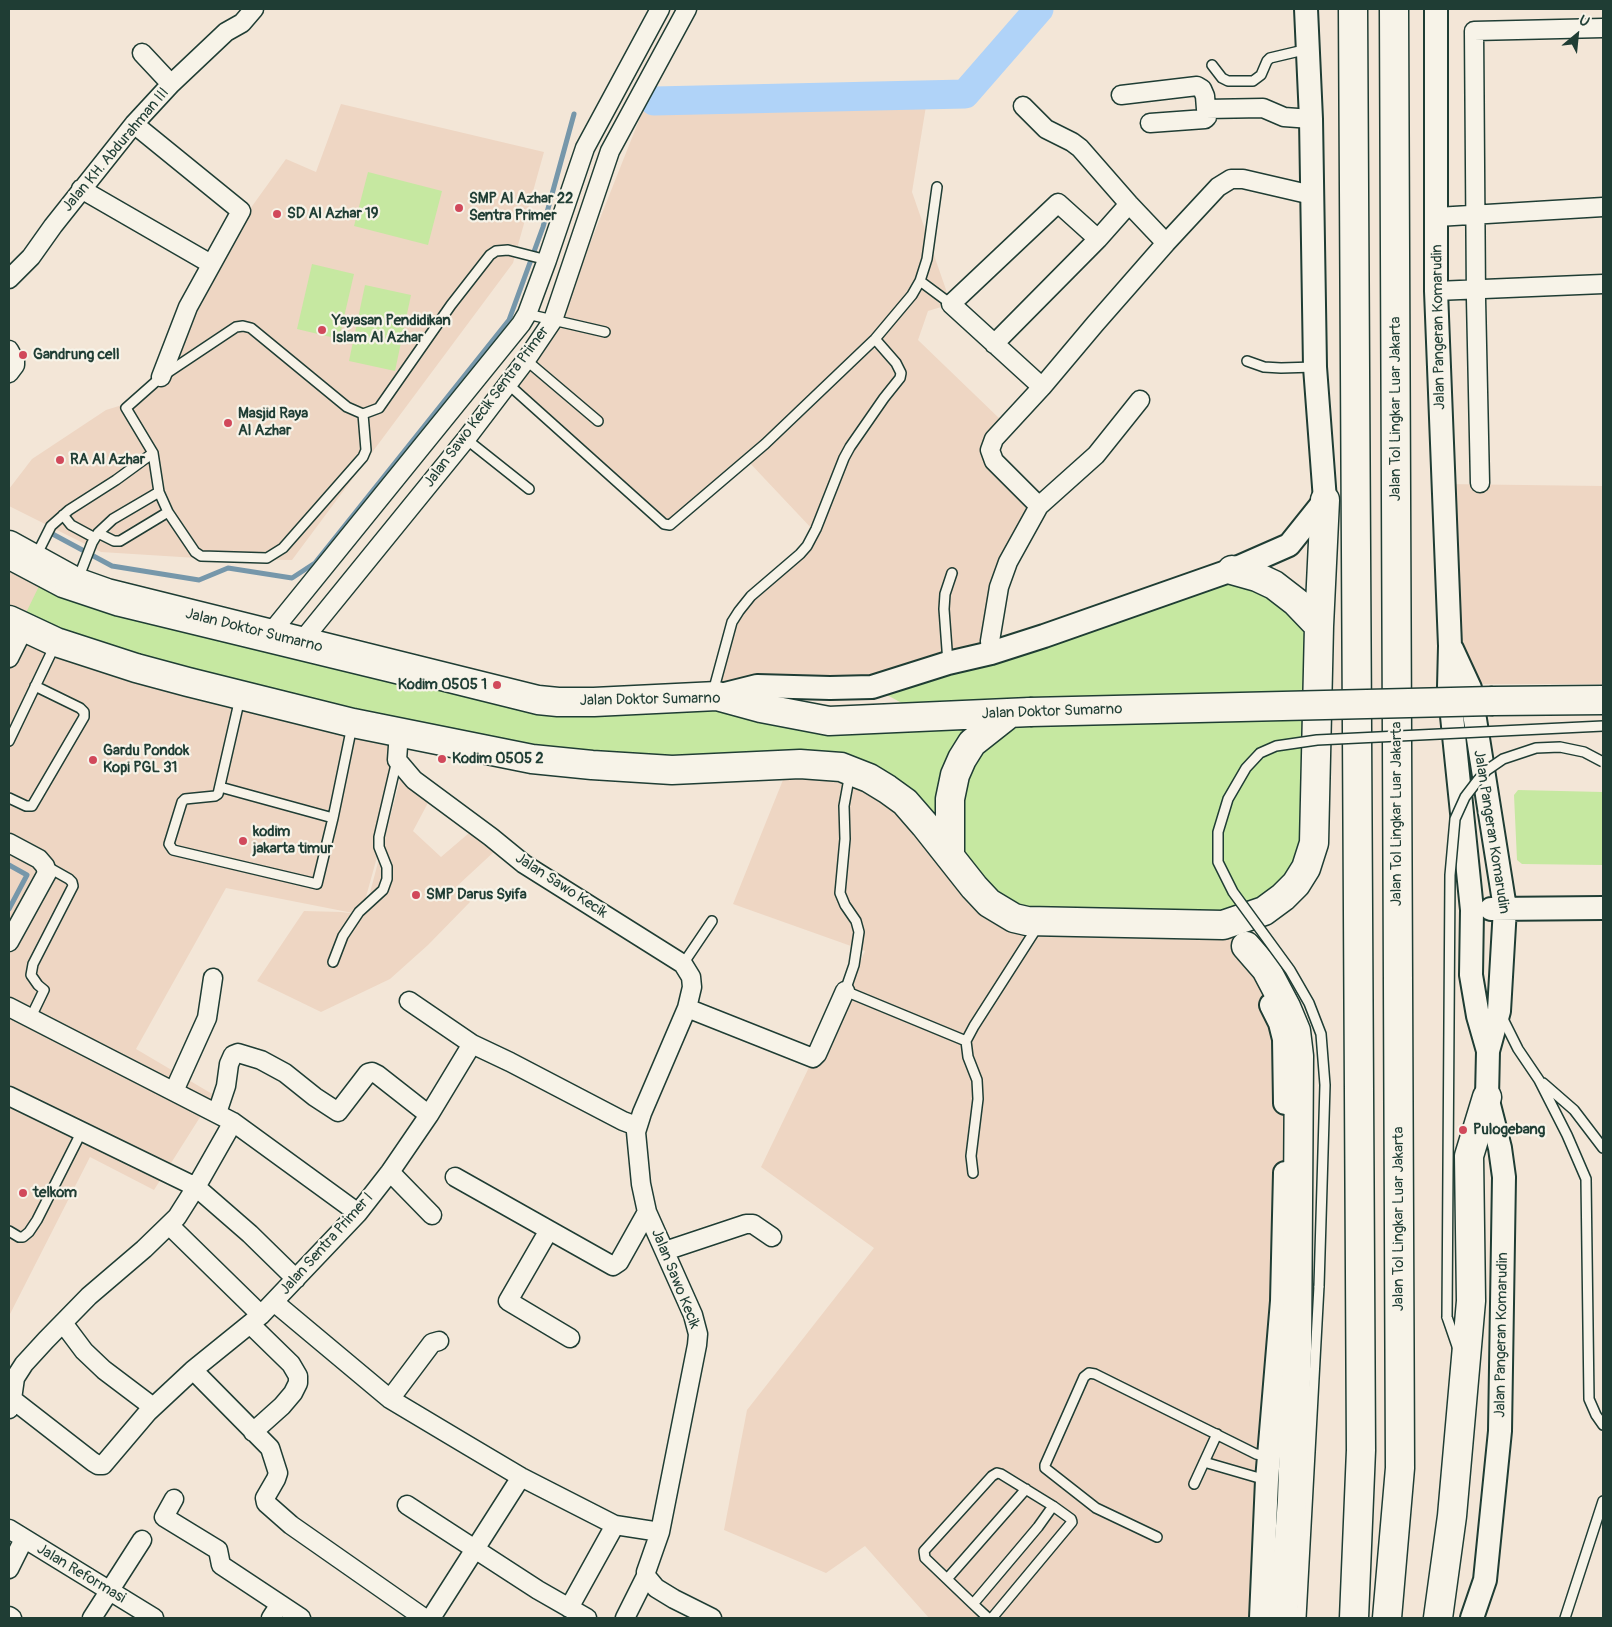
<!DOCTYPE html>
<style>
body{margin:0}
#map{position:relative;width:1612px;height:1627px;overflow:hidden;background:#f3e6d7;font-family:Pangolin,sans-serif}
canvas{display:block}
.frame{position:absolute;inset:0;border:10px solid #1f3d34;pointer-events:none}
.north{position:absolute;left:1552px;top:10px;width:50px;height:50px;-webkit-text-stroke:4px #f7f3e8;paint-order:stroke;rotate:28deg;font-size:14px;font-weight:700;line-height:20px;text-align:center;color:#1f3d34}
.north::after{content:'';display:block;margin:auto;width:18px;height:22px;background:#1f3d34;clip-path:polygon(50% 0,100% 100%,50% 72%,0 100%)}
</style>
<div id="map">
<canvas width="1612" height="1627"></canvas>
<div class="frame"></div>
<div class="north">U</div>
</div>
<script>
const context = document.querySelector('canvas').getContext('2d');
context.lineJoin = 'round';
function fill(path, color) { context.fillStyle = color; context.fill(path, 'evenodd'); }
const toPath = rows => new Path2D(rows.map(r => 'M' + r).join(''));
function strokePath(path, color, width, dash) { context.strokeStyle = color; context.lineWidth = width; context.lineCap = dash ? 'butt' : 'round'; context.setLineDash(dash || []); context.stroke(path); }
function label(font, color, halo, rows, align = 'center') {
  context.font = font + ' Pangolin,sans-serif'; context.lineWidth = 4.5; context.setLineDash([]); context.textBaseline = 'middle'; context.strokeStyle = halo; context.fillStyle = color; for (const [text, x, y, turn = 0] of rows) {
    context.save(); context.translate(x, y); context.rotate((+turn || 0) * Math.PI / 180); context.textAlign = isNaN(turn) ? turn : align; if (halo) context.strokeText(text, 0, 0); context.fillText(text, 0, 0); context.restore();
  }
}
fill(toPath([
 [341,104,544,152,513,263,292,560,213,559,101,552,9,506,9,489,32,459,106,410,145,398,245,216,286,159,316,172],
 [926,106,912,192,951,304,928,311,918,340,1001,420,991,444,1039,506,1008,562,991,653,872,687,712,696,732,622,747,600,800,554,814,531,747,460,669,526,517,387,557,327,643,110],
 [1444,484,1603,486,1603,684,1467,684,1450,646],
 [9,534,70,566,301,642,423,672,406,752,361,915,364,915,404,765,430,799,413,831,441,857,476,827,497,849,456,887,470,902,428,945,390,979,321,1012,257,981,304,911,341,912,358,914,226,888,136,1049,214,1095,154,1190,90,1157,9,1316],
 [801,764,1222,925,1246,946,1246,960,1284,1039,1286,1156,1262,1618,929,1618,865,1546,826,1573,724,1530,747,1410,874,1248,761,1167,865,951,733,904,789,765]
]), '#eed6c3');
fill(toPath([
 [368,172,442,191,428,245,354,226],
 [312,264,354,274,339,339,297,329],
 [365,285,411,295,395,371,349,361],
 [1232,570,1319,626,1314,843,1264,910,1012,917,863,775,672,770,240,695,22,621,41,582,454,691,926,716,872,687],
 [1518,790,1603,792,1603,865,1522,864,1517,860,1514,795]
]), '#c6e8a1');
strokePath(toPath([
 [47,531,112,566,199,580,228,568,292,578,315,563,509,320,543,227,574,114],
 [9,865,27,875,9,909]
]), '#7697aa', 5);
strokePath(toPath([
 [654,101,965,94,1039,9]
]), '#b0d3f8', 29);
const service = toPath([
 [1212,65,1222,78,1228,81,1253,81,1261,75,1267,61,1270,58,1308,49],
 [920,281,951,304],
 [527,314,605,332],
 [526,360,598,421],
 [1247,361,1264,367,1281,368,1315,367],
 [508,384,664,524,670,525,765,444,875,339,912,295,920,281,927,259,937,187],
 [363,414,366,450,363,457,283,548,267,558,201,556,195,552,168,512,159,492,153,453,126,408,161,377,236,327,243,326,251,328,347,407,363,414,379,408,451,305,490,255,496,251,508,250,547,260],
 [466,439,529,489],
 [63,515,71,525,95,538],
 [98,533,114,541,120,541,168,512],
 [36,556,51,526,69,510,116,480,153,453],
 [9,565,60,592,117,611,401,680],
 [78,579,92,543,98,533,113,519,159,492],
 [948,663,944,609,945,594,952,573],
 [713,692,732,622,739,611,751,596,800,554,807,546,816,529,844,458,850,447,884,398,900,378,901,373,896,363,875,339],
 [240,698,218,794,215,796,185,799,182,802,169,844,173,850,317,884,333,818,352,726],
 [9,741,55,645],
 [850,773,844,806,845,839,840,893,845,905,856,921,859,932,854,965,845,991,966,1041],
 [220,787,333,818],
 [9,798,26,806,32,806,84,717,84,712,80,708,35,686],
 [333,962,343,936,359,912,383,890,387,879,387,867,379,847,379,837,397,760],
 [683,964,712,921],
 [1501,1015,1518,1049,1539,1080,1567,1135,1586,1179,1589,1399,1596,1415,1603,1425],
 [31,1017,44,990,38,985,31,975,33,964,73,886,72,882,69,879,46,866],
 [1543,1083,1574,1110,1603,1148],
 [973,1173,971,1156,978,1099,977,1080,968,1057,966,1041,974,1026,1038,926],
 [9,1231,19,1237,23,1237,29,1232,37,1220,82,1131],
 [1447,1317,1458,1349],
 [1204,1462,1266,1480],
 [1194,1484,1217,1434],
 [1157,1537,1096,1508,1045,1468,1045,1465,1084,1377,1089,1373,1095,1374,1256,1454,1269,1457],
 [947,1579,1026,1489],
 [973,1604,1038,1527,1053,1506,1001,1474,997,1473,992,1476,924,1551,925,1558,973,1604,988,1618],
 [992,1618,1072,1522,1071,1519,1053,1506],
 [1301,1618,1319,1286],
 [1565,1618,1603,1501]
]);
const minor = toPath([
 [142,53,171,84],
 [1121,95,1197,86,1202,89,1205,96,1206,109],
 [1023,106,1046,129,1072,142,1080,148,1129,204,1166,243],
 [1150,123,1205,119,1207,117,1206,109,1263,108,1284,117,1311,119],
 [134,124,241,211,188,307,161,377],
 [81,189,211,264],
 [1437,217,1603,207],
 [9,279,31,257,53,226,134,124,171,84,226,32,242,23,254,9],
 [1436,291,1603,284],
 [994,344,1098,239,1129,204],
 [9,350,15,361,15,365,9,373],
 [1042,387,951,304,1058,203,1098,239],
 [1480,483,1476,299,1474,31,1603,28],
 [1039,506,1096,455,1140,400],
 [269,635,521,324,527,314,547,260,585,148,660,9],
 [301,642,466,439,526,360,553,320,610,151,687,9],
 [991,653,990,641,999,587,1008,562,1039,506,994,461,990,450,994,439,1042,387,1095,324,1166,243,1218,187,1231,179,1243,179,1312,195],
 [9,658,24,628],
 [399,732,397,760,414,780,491,837,524,864,683,964,691,977,692,987,687,1008,642,1113,636,1132,641,1184,647,1212,693,1315,698,1334,697,1345,660,1532,646,1572,646,1576,656,1588,674,1599,712,1618],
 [9,843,39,859,45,866,47,873,9,942],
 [409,1001,472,1044,510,1062,623,1121,631,1124,638,1123],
 [9,1007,233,1122,358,1213],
 [687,1008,813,1058,817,1054,845,991],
 [174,1091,207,1018,213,978],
 [9,1096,196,1187,250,1234,296,1279],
 [217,1113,226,1086,229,1064,233,1055,238,1053,261,1060,285,1073,315,1097,338,1112,368,1073,372,1072,378,1075,429,1115],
 [390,1172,432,1215],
 [455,1177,549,1230],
 [169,1225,261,1315],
 [665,1251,746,1224,753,1224,772,1237],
 [274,1302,390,1399,467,1445,521,1477,615,1525,660,1532],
 [63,1323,84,1351,104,1370,153,1407],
 [250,1324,291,1364,298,1376,298,1383,293,1393,282,1406,253,1432],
 [570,1338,508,1301,549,1230,613,1266,619,1262,647,1212],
 [193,1370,270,1448,278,1473,276,1479,265,1498,266,1503,291,1525,424,1618],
 [9,1398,12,1399,93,1462,98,1465,103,1465,148,1412,193,1370,261,1315,358,1213,390,1172,429,1115,472,1044],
 [390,1399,432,1343,439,1341],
 [9,1409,12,1399,15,1378,24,1364,46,1340,89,1296,144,1249,177,1217,196,1187,233,1122],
 [174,1499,164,1517,218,1550,221,1565,301,1618],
 [407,1505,538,1590,587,1618],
 [9,1529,154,1618],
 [9,1569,24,1539],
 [569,1608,615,1525],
 [9,1616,12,1618],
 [92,1618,142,1540],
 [271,1618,280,1604],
 [431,1618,521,1477],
 [625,1618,646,1576]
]);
const tertiary = toPath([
 [1436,9,1436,291,1450,646,1449,687,1472,910,1471,975,1478,1016,1488,1051],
 [1452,649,1470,688,1505,908,1499,1011,1488,1051,1487,1097,1500,1148,1504,1177,1500,1431,1485,1580,1472,1618],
 [717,696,757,686,830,688,872,687,948,663,991,653,1044,636,1232,570,1289,545,1325,500,1315,367,1311,119,1306,9],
 [1491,909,1603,908],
 [1271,1005,1280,1023,1284,1039,1285,1103],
 [1261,1618,1267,1480,1282,1301,1285,1173]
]);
const primary = toPath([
 [9,545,76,582,107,593,538,700,558,702,594,702,717,696,761,708,829,721,1030,712],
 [1232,570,1257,577,1274,585,1296,602,1319,626],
 [9,620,56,642,136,668,188,682,353,723,532,759,592,765,672,770,800,764,841,767,869,778,887,789,905,802,925,825,974,887,989,903,1014,918,1027,921,1223,925,1264,911,1283,897,1296,884,1306,868,1314,843,1319,626,1325,500],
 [1493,701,1603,700],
 [950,855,950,799,955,775,962,759,972,743,1010,713]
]);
const motorway = toPath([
 [1353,9,1361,1450,1354,1618],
 [1246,946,1266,969,1286,1007,1296,1031,1299,1056,1297,1349,1292,1500,1283,1618],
 [1387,1618,1400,1468,1394,9],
 [1438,1618,1452,1516,1471,1301,1469,1156,1487,1097]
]);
strokePath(service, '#1f3d34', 12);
strokePath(minor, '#1f3d34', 21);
strokePath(tertiary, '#1f3d34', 26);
strokePath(primary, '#1f3d34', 31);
strokePath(motorway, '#1f3d34', 31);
strokePath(service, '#f7f3e8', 9);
strokePath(minor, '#f7f3e8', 18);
strokePath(tertiary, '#f7f3e8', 22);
strokePath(primary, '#f7f3e8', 28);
strokePath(motorway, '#f7f3e8', 28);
const serviceBridge = toPath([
 [1319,1286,1325,1085,1321,1034,1309,1003,1290,970,1233,892,1218,862,1218,832,1228,799,1246,768,1260,753,1276,746,1317,740,1603,726],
 [1447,1317,1450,875,1455,819,1465,797,1478,780,1487,770,1503,759,1536,748,1560,747,1584,752,1603,762]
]);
const primaryBridge = toPath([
 [1030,712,1493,701]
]);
strokePath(serviceBridge, '#1f3d34', 12, []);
strokePath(primaryBridge, '#1f3d34', 31, []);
strokePath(serviceBridge, '#f7f3e8', 9);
strokePath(primaryBridge, '#f7f3e8', 28);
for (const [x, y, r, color] of [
 [459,208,5,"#d1495b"],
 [277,214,5,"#d1495b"],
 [322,330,5,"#d1495b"],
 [23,355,5,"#d1495b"],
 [228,423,5,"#d1495b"],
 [60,460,5,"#d1495b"],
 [497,685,5,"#d1495b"],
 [442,759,5,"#d1495b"],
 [93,760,5,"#d1495b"],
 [243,841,5,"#d1495b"],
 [416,895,5,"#d1495b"],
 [1463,1130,5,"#d1495b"],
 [23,1193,5,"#d1495b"]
]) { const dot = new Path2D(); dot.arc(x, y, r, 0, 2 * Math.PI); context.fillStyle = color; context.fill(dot); strokePath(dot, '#f7f3e8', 2); }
label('15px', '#1f3d34', '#f7f3e8', [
 ["Jalan KH. Abdurahman III",116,150,-50],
 ["Jalan Pangeran Komarudin",1439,327,-91],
 ["Jalan Sawo Kecik Sentra Primer",487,407,-53],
 ["Jalan Tol Lingkar Luar Jakarta",1396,409,-90],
 ["Jalan Doktor Sumarno",254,631,14],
 ["Jalan Doktor Sumarno",650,700,-1],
 ["Jalan Doktor Sumarno",1052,712,-2],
 ["Jalan Tol Lingkar Luar Jakarta",1397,814,-90],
 ["Jalan Pangeran Komarudin",1491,832,81],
 ["Jalan Sawo Kecik",561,886,33],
 ["Jalan Tol Lingkar Luar Jakarta",1399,1219,-90],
 ["Jalan Sentra Primer I",327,1244,-48],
 ["Jalan Sawo Kecik",675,1279,68],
 ["Jalan Pangeran Komarudin",1502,1335,-89],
 ["Jalan Reformasi",81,1574,31]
]);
label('bold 15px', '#1f3d34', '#f7f3e8', [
 ["SMP Al Azhar 22",469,199],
 ["Sentra Primer",469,216],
 ["SD Al Azhar 19",287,214],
 ["Yayasan Pendidikan",332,321],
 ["Islam Al Azhar",332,338],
 ["Gandrung cell",33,355],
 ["Masjid Raya",238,414],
 ["Al Azhar",238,431],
 ["RA Al Azhar",70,460],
 ["Kodim 0505 1",487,685,"right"],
 ["Gardu Pondok",103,751],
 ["Kopi PGL 31",103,768],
 ["Kodim 0505 2",452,759],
 ["kodim",253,832],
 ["jakarta timur",253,849],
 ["SMP Darus Syifa",426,895],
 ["Pulogebang",1473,1130],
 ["telkom",33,1193]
], 'left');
</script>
